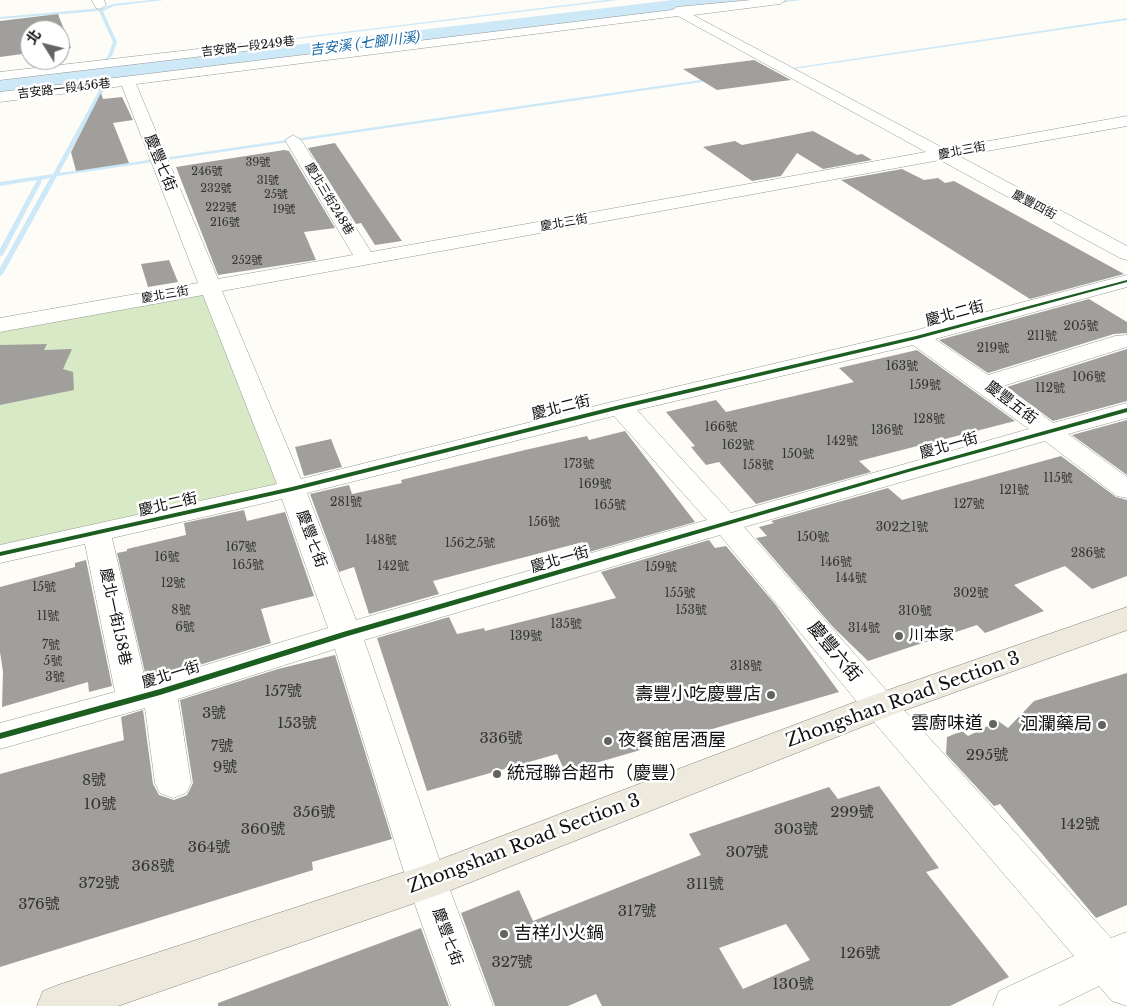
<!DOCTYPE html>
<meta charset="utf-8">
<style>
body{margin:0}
#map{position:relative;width:1127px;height:1006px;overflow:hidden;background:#fdfcf7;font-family:"Libre Baskerville","Noto Sans TC",serif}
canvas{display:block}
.north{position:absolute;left:20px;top:20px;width:50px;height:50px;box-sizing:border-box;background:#fff;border:1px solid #a0a0a0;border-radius:50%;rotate:306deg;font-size:14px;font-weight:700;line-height:20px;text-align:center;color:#111}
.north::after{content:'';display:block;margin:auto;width:18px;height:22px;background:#646362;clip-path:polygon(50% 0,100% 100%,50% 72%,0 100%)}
</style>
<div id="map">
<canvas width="1127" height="1006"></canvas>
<div class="north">北</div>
</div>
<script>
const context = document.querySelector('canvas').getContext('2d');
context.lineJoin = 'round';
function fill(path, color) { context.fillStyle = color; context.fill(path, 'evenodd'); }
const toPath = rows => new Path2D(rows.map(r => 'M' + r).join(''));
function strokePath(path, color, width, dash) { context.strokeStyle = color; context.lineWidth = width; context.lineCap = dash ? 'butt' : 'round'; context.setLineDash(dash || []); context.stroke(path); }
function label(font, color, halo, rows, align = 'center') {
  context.font = font + ' "Libre Baskerville","Noto Sans TC",serif'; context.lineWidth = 5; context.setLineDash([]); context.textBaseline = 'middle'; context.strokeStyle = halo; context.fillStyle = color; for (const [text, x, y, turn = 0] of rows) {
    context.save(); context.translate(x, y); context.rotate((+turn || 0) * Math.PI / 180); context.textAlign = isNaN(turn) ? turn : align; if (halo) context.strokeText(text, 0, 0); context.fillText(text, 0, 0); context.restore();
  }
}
fill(toPath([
 [203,288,280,484,0,551,0,328]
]), '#d8eac5');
fill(toPath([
 [151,0,164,0,114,6,103,11,117,42,112,56,105,62,103,61,108,56,113,42,99,11,0,19,0,17,103,8,113,4,151,0],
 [606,0,618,0,231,47,229,46,606,0],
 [789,0,801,0,772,4,770,3,789,0],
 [1127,18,1127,20,787,70,785,69,1127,18],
 [99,66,103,67,94,78,90,78,90,76,99,66],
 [714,78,716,79,716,80,57,176,3,274,0,276,0,268,50,178,40,180,42,181,3,255,0,257,0,249,37,180,0,186,0,182,53,174,102,85,106,86,59,173,714,78]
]), '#cde8f7');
fill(toPath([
 [673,0,741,0,738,5,730,7,0,96,0,80,673,0]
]), '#cde8f7');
fill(toPath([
 [58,14,71,48,60,49,60,30,30,30,30,53,0,57,0,21],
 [754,60,791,80,717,90,683,69],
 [101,93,103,99,122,97,132,118,133,120,113,123,129,163,76,171,71,152],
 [813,131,857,155,862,154,872,160,823,169,797,153,781,176,752,181,703,147,735,141,742,145],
 [335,143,375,202,402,241,375,245,361,223,356,224,308,148],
 [284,150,289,151,335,228,304,232,316,260,218,275,176,167],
 [902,169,924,180,938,178,945,183,954,181,1124,274,1030,299,841,180],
 [169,260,178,282,148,287,141,264],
 [1089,299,1127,322,1127,333,1114,334,988,373,939,340],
 [47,344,44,350,72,349,63,369,73,372,74,390,0,405,0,345],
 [1127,349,1127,401,1053,421,1007,387],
 [917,350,1015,421,859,461,871,472,756,504,719,462,706,465,691,447,695,446,666,412,716,400,726,412,854,382,839,368],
 [1127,420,1127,475,1072,435],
 [625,431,695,522,589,552,583,542,433,581,439,594,369,614,354,567,339,572,310,494,349,485,352,494,402,483,401,480,525,450,587,436,589,440],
 [331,439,342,467,304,476,295,447],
 [1061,456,1116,497,1127,500,1127,576,1092,589,1065,566,1014,585,1044,611,985,633,977,625,868,661,833,627,756,538,767,536,759,527,774,523,771,521,888,488,902,500],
 [244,510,247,521,285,512,314,596,261,609,271,643,147,681,117,553,127,551,127,549,186,535,184,523],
 [709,540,715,548,726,546,775,604,839,692,565,772,557,754,427,791,377,638,449,617,457,634,484,628,485,631,616,598,601,572],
 [86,560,112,686,89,692,88,682,2,707,3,672,0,652,0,587,75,567,75,563],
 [335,655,392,839,312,862,313,870,0,967,0,774,124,740,121,717,143,710,153,784,159,795,174,800,187,795,193,783,180,700,278,669],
 [1127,673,1127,905,1096,918,1000,804,994,806,946,754,947,737,962,731,968,736,998,721,1008,728,1034,701],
 [879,786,939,868,926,872,1009,977,950,1006,602,1006,596,994,568,1006,495,1006,461,913,519,890,533,921,701,855,689,834,829,787,838,799],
 [786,924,810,960,743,989,719,948],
 [421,928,449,1006,218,1006,218,1003]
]), '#a19f9c');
const minor = toPath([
 [92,0,104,0,106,5,100,9,96,8,92,0],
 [751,0,786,0,780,4,693,15,945,149,1127,116,1127,126,959,156,1127,246,1127,260,1120,258,940,160,222,291,301,479,620,400,913,331,1127,275,1127,287,935,339,988,375,1115,336,1127,335,1127,347,1003,386,1053,423,1127,403,1127,418,1068,434,1127,477,1127,498,1117,496,1045,441,744,527,892,697,1111,938,1127,932,1127,1006,1112,1001,1099,986,1058,1006,993,1006,999,991,1074,956,868,715,720,535,364,640,447,882,493,1006,451,1006,407,882,335,649,178,699,191,783,186,793,173,798,160,793,155,783,145,708,0,749,0,723,115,692,85,544,0,563,0,545,277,484,203,295,0,332,0,318,198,283,122,86,0,102,0,92,672,10,677,7,751,0],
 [678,16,926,152,371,252,301,140,293,135,285,140,353,255,218,279,136,84,678,16],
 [913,345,1029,429,731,513,637,410,913,345],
 [614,416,707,520,356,620,307,493,614,416],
 [282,499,328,628,146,683,112,538,282,499],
 [241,44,248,48,246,51,0,80,0,72,241,44]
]);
const major = toPath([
 [1127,607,1127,630,892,715,441,894,118,1006,37,1006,43,991,58,985,423,866,868,697,1127,607]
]);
strokePath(minor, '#979795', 1);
strokePath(major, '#858482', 1);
fill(minor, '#fffffe');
fill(major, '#ede9dc');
fill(toPath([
 [1127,280,1127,282,917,339,620,409,292,491,0,556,0,552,292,487,620,405,916,336,1127,280],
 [1127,408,1127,412,912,471,348,636,160,695,0,739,0,733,160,689,343,632,908,469,1127,408]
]), '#1b5e20');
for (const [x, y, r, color] of [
 [899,636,5,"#646362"],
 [771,695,5,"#646362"],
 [993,724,5,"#646362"],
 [1102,725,5,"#646362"],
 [608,741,5,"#646362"],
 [497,774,5,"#646362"],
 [504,934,5,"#646362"]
]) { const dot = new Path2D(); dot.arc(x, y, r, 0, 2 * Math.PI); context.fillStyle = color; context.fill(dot); strokePath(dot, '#fff', 2); }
label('11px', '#353434', null, [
 ["39號",258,163],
 ["246號",207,172],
 ["31號",268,181],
 ["232號",216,189],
 ["25號",276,195],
 ["222號",221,208],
 ["19號",284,210],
 ["216號",225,223],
 ["252號",247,261]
]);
label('12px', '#111', '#fff', [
 ["吉安路一段249巷",248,47,-7],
 ["吉安路一段456巷",64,89,-7],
 ["慶北三街",962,151,-11],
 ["慶北三街248巷",329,199,59],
 ["慶豐四街",1034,205,28],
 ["慶北三街",564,223,-10],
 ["慶北三街",165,295,-10]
]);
label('12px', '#353434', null, [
 ["205號",1081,327],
 ["211號",1042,337],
 ["219號",993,349],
 ["163號",902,367],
 ["106號",1089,378],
 ["159號",925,386],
 ["112號",1050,389],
 ["128號",929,420],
 ["166號",721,428],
 ["136號",887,431],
 ["142號",842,442],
 ["162號",738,446],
 ["150號",798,455],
 ["173號",579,465],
 ["158號",758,466],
 ["115號",1058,479],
 ["169號",595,485],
 ["121號",1014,491],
 ["281號",346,503],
 ["127號",969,505],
 ["165號",610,506],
 ["156號",544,523],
 ["302之1號",902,528],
 ["150號",813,538],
 ["148號",381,541],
 ["156之5號",470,544],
 ["167號",241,548],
 ["286號",1088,554],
 ["16號",167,558],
 ["146號",836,563],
 ["165號",248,566],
 ["142號",393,567],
 ["159號",661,568],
 ["144號",851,579],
 ["12號",173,584],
 ["15號",44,588],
 ["155號",680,594],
 ["302號",971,594],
 ["8號",181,611],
 ["153號",691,611],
 ["310號",915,612],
 ["11號",48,617],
 ["135號",566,625],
 ["6號",185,628],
 ["314號",864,629],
 ["139號",526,637],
 ["7號",51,646],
 ["5號",53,662],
 ["318號",746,667],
 ["3號",55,678]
]);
label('italic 14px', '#1768a6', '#fff', [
 ["吉安溪 (七腳川溪)",365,44,-7]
]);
label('15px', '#111', '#fff', [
 ["慶豐七街",160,163,68],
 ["慶北二街",955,314,-15],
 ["慶豐五街",1011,403,37],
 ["慶北二街",561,408,-14],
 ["慶北一街",949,446,-16],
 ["慶北二街",168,505,-13],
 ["慶豐七街",311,539,70],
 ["慶北一街",560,560,-16],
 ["慶北一街158巷",115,617,78],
 ["慶北一街",171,675,-17],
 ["慶豐七街",447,937,70]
]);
label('15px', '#111', '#fff', [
 ["川本家",909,636]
], 'left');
label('15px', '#353434', null, [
 ["157號",283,692],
 ["3號",214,714],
 ["153號",297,724],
 ["336號",501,739],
 ["7號",222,747],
 ["295號",987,756],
 ["9號",225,768],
 ["8號",94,781],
 ["10號",100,805],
 ["356號",314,813],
 ["299號",852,813],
 ["142號",1080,825],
 ["360號",263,830],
 ["303號",796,830],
 ["364號",209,848],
 ["307號",747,853],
 ["368號",153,867],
 ["372號",99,884],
 ["311號",705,885],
 ["376號",39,905],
 ["317號",637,912],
 ["126號",860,954],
 ["327號",512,963],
 ["130號",793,985]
]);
label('18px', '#111', '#fff', [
 ["慶豐六街",834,652,50],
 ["Zhongshan Road Section 3",903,700,-20],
 ["Zhongshan Road Section 3",524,844,-21]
]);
label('18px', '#111', '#fff', [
 ["壽豐小吃慶豐店",761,695],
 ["雲廚味道",983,724],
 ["洄瀾藥局",1092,725],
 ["夜餐館居酒屋",618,741,"left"],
 ["統冠聯合超市（慶豐）",507,774,"left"],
 ["吉祥小火鍋",514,934,"left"]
], 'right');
</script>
